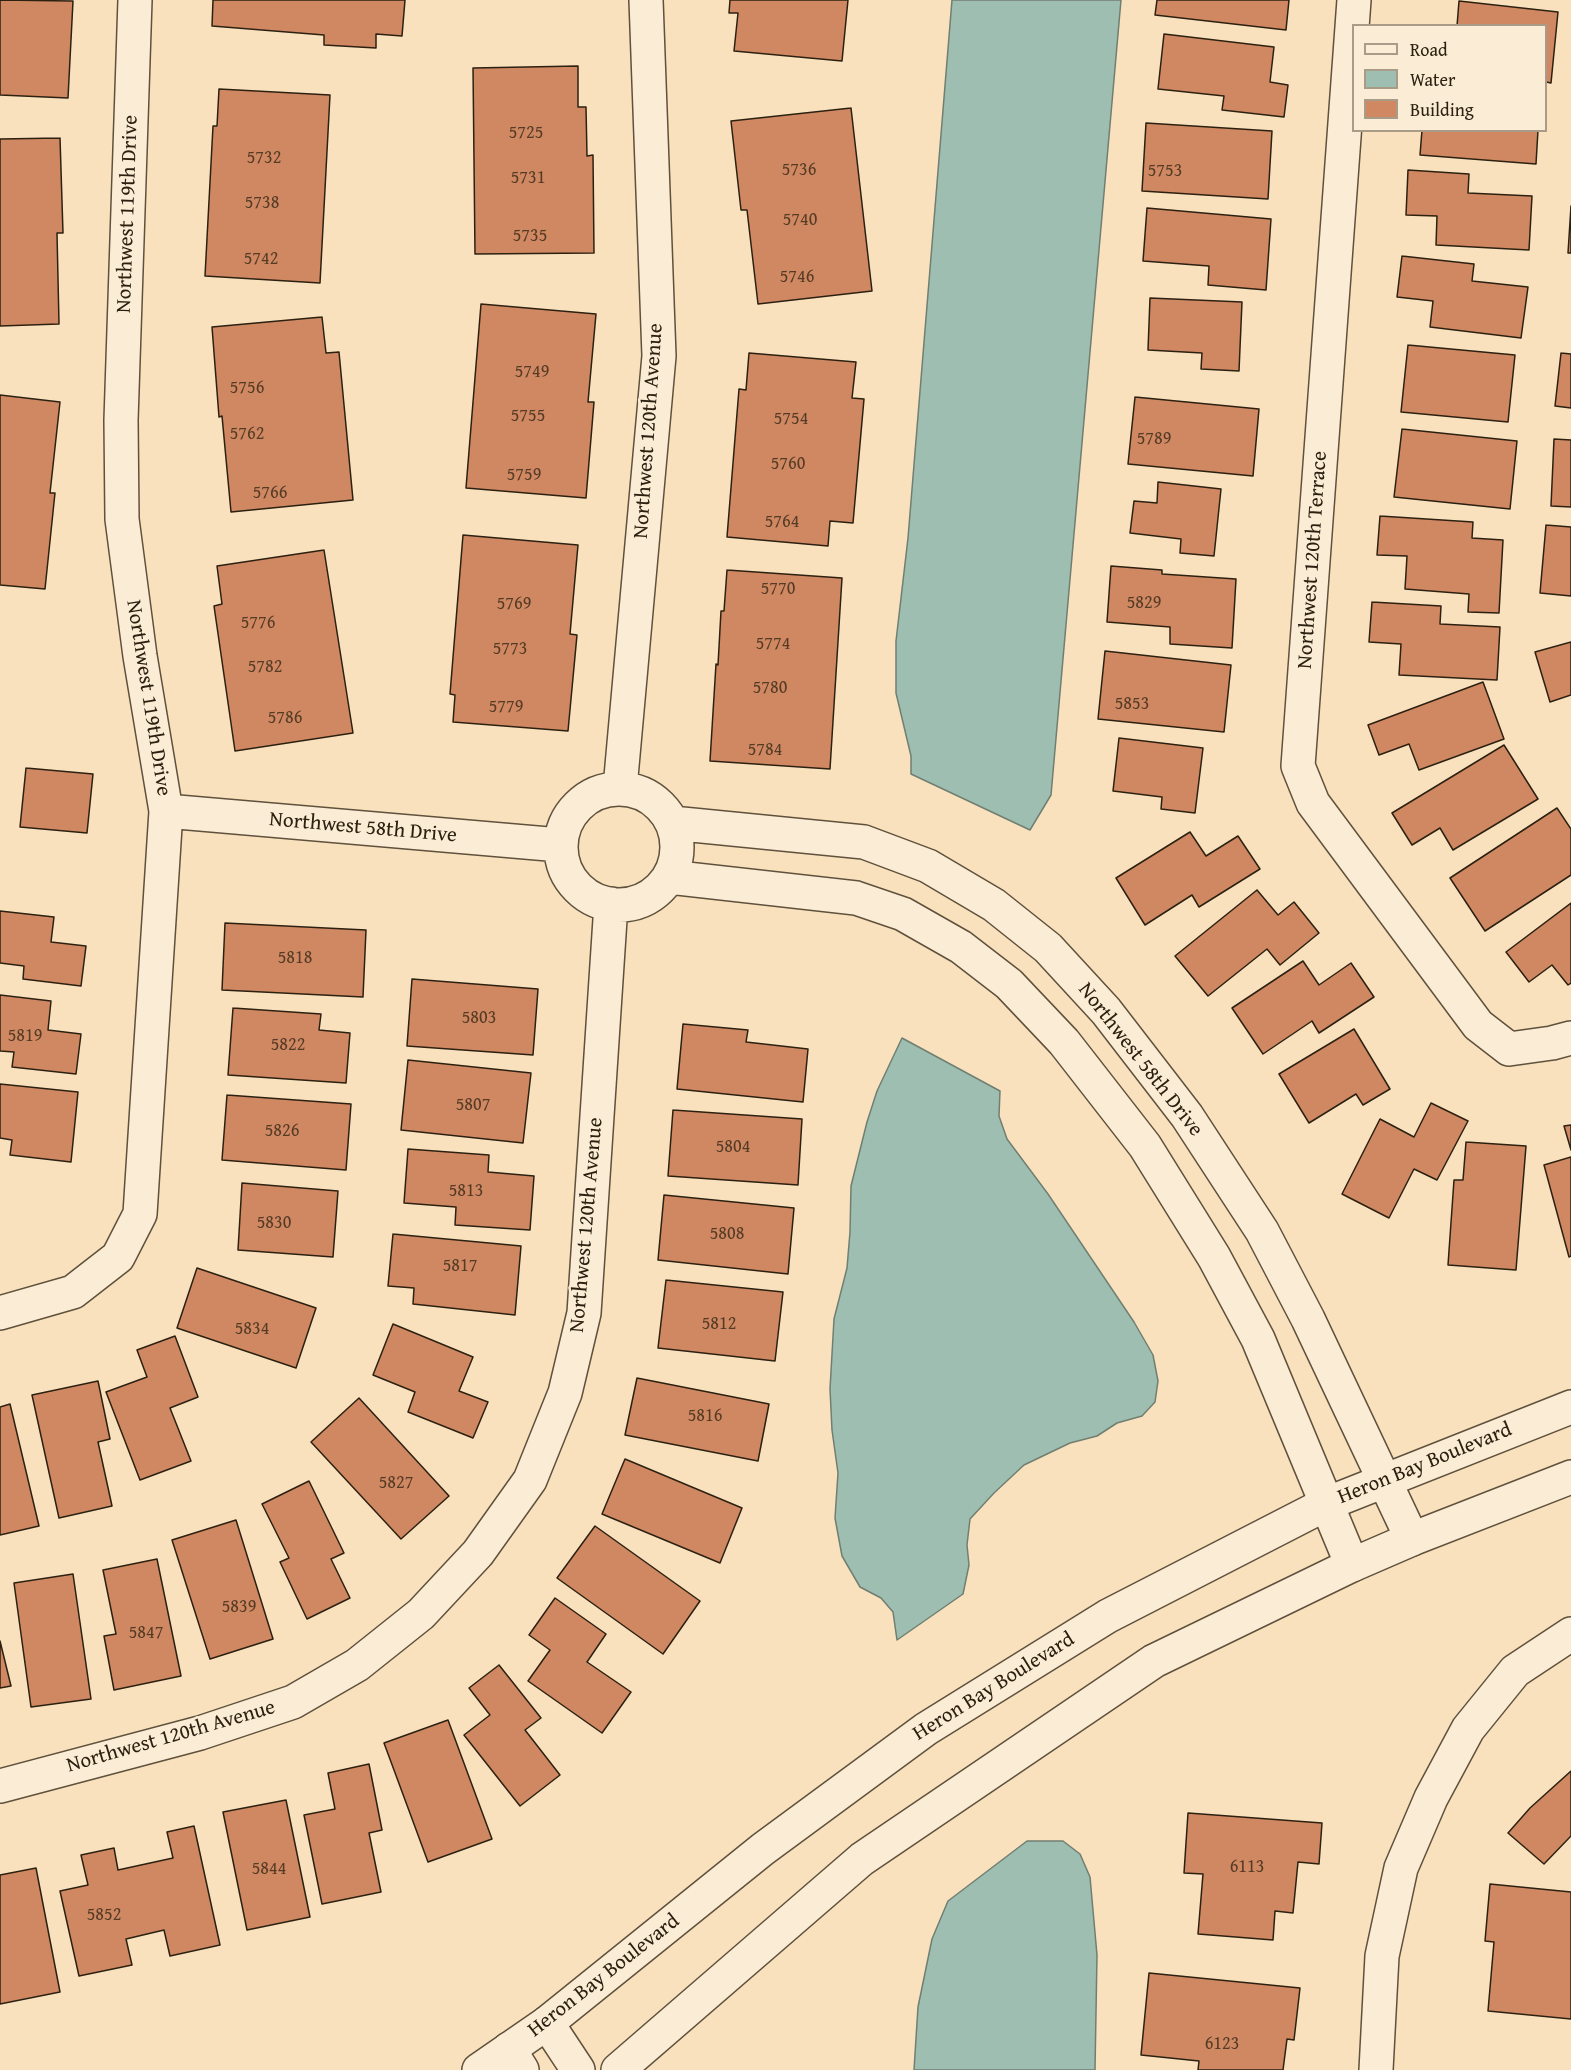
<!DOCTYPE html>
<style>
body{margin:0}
#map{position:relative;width:1571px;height:2070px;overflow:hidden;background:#f9e1be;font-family:"Gentium Book Plus",serif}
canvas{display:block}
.legend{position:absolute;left:1352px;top:24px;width:195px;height:108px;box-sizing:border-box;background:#fbecd5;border:2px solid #a89b87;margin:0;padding:8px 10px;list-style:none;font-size:18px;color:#2c2111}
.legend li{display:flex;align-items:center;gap:12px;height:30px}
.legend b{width:30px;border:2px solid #a89b87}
</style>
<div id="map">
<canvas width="1571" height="2070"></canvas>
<ul class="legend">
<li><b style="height:8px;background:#fbecd5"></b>Road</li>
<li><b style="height:16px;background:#9ebeb1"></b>Water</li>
<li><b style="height:16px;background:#cf8862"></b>Building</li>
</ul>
</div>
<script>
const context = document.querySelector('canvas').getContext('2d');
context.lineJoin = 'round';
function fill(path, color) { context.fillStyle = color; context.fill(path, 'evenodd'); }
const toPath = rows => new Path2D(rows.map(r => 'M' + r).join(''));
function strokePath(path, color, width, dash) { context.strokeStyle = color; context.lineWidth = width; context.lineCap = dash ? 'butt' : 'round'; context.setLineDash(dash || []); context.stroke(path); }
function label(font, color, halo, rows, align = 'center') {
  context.font = font + ' "Gentium Book Plus",serif'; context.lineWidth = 5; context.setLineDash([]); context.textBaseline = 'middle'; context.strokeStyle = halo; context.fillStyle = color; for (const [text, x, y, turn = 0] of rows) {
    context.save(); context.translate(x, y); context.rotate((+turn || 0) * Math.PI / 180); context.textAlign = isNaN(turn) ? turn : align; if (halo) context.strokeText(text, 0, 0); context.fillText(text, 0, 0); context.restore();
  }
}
const water = toPath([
 [952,0,1121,0,1051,795,1030,830,911,774,911,756,896,693,896,641,908,538,952,0],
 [902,1038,1000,1091,999,1116,1007,1139,1048,1194,1134,1322,1153,1355,1158,1381,1155,1402,1142,1416,1117,1423,1097,1436,1070,1443,1024,1465,994,1493,970,1519,967,1545,969,1565,963,1594,897,1640,893,1612,881,1598,860,1587,842,1556,835,1518,838,1473,832,1430,830,1389,834,1319,847,1268,850,1232,851,1186,867,1122,877,1091,902,1038],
 [1027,1841,1063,1841,1080,1854,1090,1877,1097,1955,1095,2070,914,2070,918,2007,932,1939,948,1901,1027,1841]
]);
fill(water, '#9ebeb1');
strokePath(water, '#707f71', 1.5);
const building = toPath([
 [0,0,73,1,68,98,0,95,0,0],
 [213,0,405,0,402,36,376,34,376,48,324,45,324,35,212,26,213,0],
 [730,0,848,0,842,61,734,51,738,13,729,13,730,0],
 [1157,0,1289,0,1286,30,1155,15,1157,0],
 [1459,1,1558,12,1551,83,1546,82,1546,26,1457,26,1459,1],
 [1164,34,1274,47,1270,82,1288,85,1284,117,1222,110,1224,96,1158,89,1164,34],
 [578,66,578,107,586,107,587,156,593,155,594,253,475,254,473,68,578,66],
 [219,89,330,95,320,283,205,276,213,126,217,126,219,89],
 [851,108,872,291,758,304,747,210,741,210,731,121,851,108],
 [1146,123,1272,131,1268,199,1142,191,1146,123],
 [1422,130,1538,130,1536,164,1420,155,1422,130],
 [60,138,63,233,57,233,59,324,0,326,0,139,60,138],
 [1408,170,1469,174,1468,193,1532,196,1529,250,1436,245,1437,216,1406,215,1408,170],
 [1571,206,1571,253,1568,253,1571,206],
 [1147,208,1271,219,1266,290,1208,285,1209,266,1143,261,1147,208],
 [1402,256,1474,264,1472,281,1528,287,1521,338,1430,327,1433,301,1397,297,1402,256],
 [1150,298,1242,302,1239,371,1201,369,1202,353,1148,350,1150,298],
 [481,304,596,314,588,402,594,402,586,498,466,488,481,304],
 [322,317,326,353,339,352,353,500,231,512,222,416,219,417,212,327,322,317],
 [1408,345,1515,355,1508,422,1401,412,1408,345],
 [749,353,856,362,852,398,864,399,853,523,830,521,828,546,727,537,739,389,746,390,749,353],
 [1561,353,1571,354,1571,408,1555,406,1561,353],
 [0,395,60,402,50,493,55,493,45,589,0,585,0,395],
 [1135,397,1259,409,1253,476,1128,464,1135,397],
 [1402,429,1517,441,1510,509,1394,497,1402,429],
 [1554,439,1571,440,1571,507,1551,506,1554,439],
 [1158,482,1221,489,1214,556,1180,553,1181,539,1130,533,1134,501,1157,503,1158,482],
 [1380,516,1473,522,1472,538,1503,540,1499,613,1468,612,1469,594,1405,589,1407,556,1377,555,1380,516],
 [1546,525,1571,527,1571,596,1540,593,1546,525],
 [463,535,578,545,570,634,577,635,568,731,453,722,455,695,450,694,463,535],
 [324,550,353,733,235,751,214,606,222,604,217,566,324,550],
 [1111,566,1162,570,1162,574,1236,579,1232,648,1170,644,1170,627,1107,622,1111,566],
 [727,570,842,578,830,769,710,761,716,664,718,665,721,611,724,611,727,570],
 [1372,602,1441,606,1440,624,1500,627,1497,680,1399,675,1401,644,1369,642,1372,602],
 [1571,642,1571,695,1550,702,1535,652,1571,642],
 [1105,651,1231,665,1224,732,1098,719,1105,651],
 [1483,682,1504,739,1419,770,1409,744,1379,755,1368,725,1483,682],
 [1119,738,1203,748,1195,813,1161,809,1162,797,1113,791,1119,738],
 [1504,745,1538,799,1453,850,1440,828,1412,845,1392,813,1504,745],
 [26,768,93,774,87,833,20,827,26,768],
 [1557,808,1571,829,1571,875,1485,931,1450,878,1557,808],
 [1190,832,1206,856,1238,836,1260,869,1199,907,1192,895,1145,925,1116,878,1190,832],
 [1257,890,1278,915,1294,902,1319,933,1280,965,1267,949,1208,996,1175,956,1257,890],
 [1571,903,1571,983,1568,985,1552,965,1529,982,1506,952,1571,903],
 [0,911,54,917,51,942,86,946,81,986,23,979,24,966,0,963,0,911],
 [225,923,366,930,363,997,222,990,225,923],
 [1303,961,1319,985,1351,963,1374,997,1319,1033,1312,1021,1263,1054,1232,1008,1303,961],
 [412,979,538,989,533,1055,407,1046,412,979],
 [0,995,51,1001,48,1030,81,1034,76,1074,12,1067,14,1052,0,1051,0,995],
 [233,1008,321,1014,319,1030,350,1033,346,1083,228,1075,233,1008],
 [683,1024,748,1030,746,1042,808,1049,803,1102,677,1089,683,1024],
 [1354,1029,1390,1089,1363,1105,1356,1094,1309,1123,1279,1074,1354,1029],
 [408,1060,531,1073,523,1143,401,1130,408,1060],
 [0,1084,78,1092,71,1162,10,1155,12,1140,0,1138,0,1084],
 [227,1095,351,1104,346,1170,222,1160,227,1095],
 [1431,1103,1468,1121,1437,1180,1414,1169,1389,1218,1342,1194,1380,1119,1414,1137,1431,1103],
 [673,1110,802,1119,798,1185,668,1176,673,1110],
 [1571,1125,1571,1150,1564,1126,1571,1125],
 [1466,1142,1526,1146,1516,1270,1448,1265,1454,1180,1463,1180,1466,1142],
 [408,1149,489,1155,488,1172,534,1176,530,1230,455,1225,456,1207,404,1203,408,1149],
 [1571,1157,1571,1256,1569,1257,1544,1165,1571,1157],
 [242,1183,338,1191,333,1257,238,1250,242,1183],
 [664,1195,794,1208,788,1274,658,1260,664,1195],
 [393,1234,521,1246,515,1315,413,1304,414,1288,388,1286,393,1234],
 [197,1268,316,1308,296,1368,177,1328,197,1268],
 [666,1280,783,1292,775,1361,658,1348,666,1280],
 [393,1324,473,1357,459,1391,488,1402,473,1438,408,1412,415,1392,373,1375,393,1324],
 [175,1336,198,1397,170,1408,191,1461,140,1480,106,1392,147,1377,137,1350,175,1336],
 [637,1378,769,1404,758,1461,625,1435,637,1378],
 [98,1381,110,1439,98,1442,112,1506,59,1518,32,1395,98,1381],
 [359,1398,449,1496,401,1539,311,1442,359,1398],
 [10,1404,39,1526,0,1535,0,1407,10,1404],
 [625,1459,742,1508,720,1563,602,1514,625,1459],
 [309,1481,344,1553,331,1559,350,1598,307,1619,280,1562,289,1558,262,1504,309,1481],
 [236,1520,273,1639,210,1659,172,1540,236,1520],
 [595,1526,700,1601,663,1654,557,1578,595,1526],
 [157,1559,181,1676,114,1690,104,1636,116,1634,103,1570,157,1559],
 [73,1574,91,1699,31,1707,14,1583,73,1574],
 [555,1598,606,1634,587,1662,631,1692,602,1733,528,1681,550,1650,529,1635,555,1598],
 [0,1641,11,1686,0,1688,0,1641],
 [499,1665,541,1718,525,1730,560,1775,520,1806,464,1735,490,1715,469,1688,499,1665],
 [448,1720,492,1839,428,1862,384,1743,448,1720],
 [369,1764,382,1830,369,1833,381,1892,322,1904,304,1815,335,1809,328,1773,369,1764],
 [1571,1771,1571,1836,1544,1864,1508,1833,1530,1808,1571,1771],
 [286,1800,310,1917,247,1930,223,1812,286,1800],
 [1188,1813,1322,1823,1319,1864,1298,1862,1293,1913,1275,1911,1273,1940,1198,1934,1203,1874,1184,1873,1188,1813],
 [194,1826,220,1945,170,1956,164,1930,126,1939,132,1965,79,1976,60,1891,88,1885,81,1855,114,1848,118,1870,173,1858,167,1832,194,1826],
 [36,1868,60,1992,0,2004,0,1875,36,1868],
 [1490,1884,1571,1892,1571,2019,1488,2011,1494,1942,1485,1941,1490,1884],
 [1149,1973,1300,1988,1294,2040,1287,2039,1283,2070,1198,2070,1199,2061,1141,2055,1149,1973]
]);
fill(building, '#cf8862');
strokePath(building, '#2c2111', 1.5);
const minor = toPath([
 [1354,0,1298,766,1313,803,1478,1025,1509,1049,1552,1043,1571,1038],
 [620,788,659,356,646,0],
 '561 847a58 58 0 1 1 116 0a58 58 0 1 1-116 0Z',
 [166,811,560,845],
 [672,823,864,842,928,866,994,905,1048,948,1106,1011,1187,1116,1262,1231,1308,1319,1412,1539],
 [669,877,856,898,903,914,961,947,1009,984,1064,1042,1145,1146,1214,1257,1258,1339,1352,1565],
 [0,1313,73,1292,118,1257,140,1214,166,811,140,656,122,519,121,420,135,0],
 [0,1786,200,1733,293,1702,357,1665,421,1614,478,1553,530,1480,565,1393,584,1313,611,904],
 [547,2023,578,2070],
 [509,2049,522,2070],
 [1376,2070,1382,1956,1401,1868,1431,1798,1468,1729,1515,1671,1571,1634]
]);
const tertiary = toPath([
 [479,2070,547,2023,763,1849,926,1729,1108,1616,1326,1504,1571,1407],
 [618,2070,862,1859,1154,1661,1352,1565,1412,1539,1571,1477]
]);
strokePath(minor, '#5f513c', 36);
strokePath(tertiary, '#5f513c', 36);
strokePath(minor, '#fbecd5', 33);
strokePath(tertiary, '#fbecd5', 33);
label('18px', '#553b25', null, [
 ["5725",526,133],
 ["5732",264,158],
 ["5736",799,170],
 ["5753",1165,171],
 ["5731",528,178],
 ["5738",262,203],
 ["5740",800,220],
 ["5735",530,236],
 ["5742",261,259],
 ["5746",797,277],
 ["5749",532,372],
 ["5756",247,388],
 ["5755",528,416],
 ["5754",791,419],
 ["5762",247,434],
 ["5789",1154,439],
 ["5760",788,464],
 ["5759",524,475],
 ["5766",270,493],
 ["5764",782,522],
 ["5770",778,589],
 ["5829",1144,603],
 ["5769",514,604],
 ["5776",258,623],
 ["5774",773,644],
 ["5773",510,649],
 ["5782",265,667],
 ["5780",770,688],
 ["5853",1132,704],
 ["5779",506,707],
 ["5786",285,718],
 ["5784",765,750],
 ["5818",295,958],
 ["5803",479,1018],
 ["5819",25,1036],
 ["5822",288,1045],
 ["5807",473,1105],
 ["5826",282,1131],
 ["5804",733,1147],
 ["5813",466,1191],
 ["5830",274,1223],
 ["5808",727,1234],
 ["5817",460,1266],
 ["5812",719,1324],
 ["5834",252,1329],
 ["5816",705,1416],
 ["5827",396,1483],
 ["5839",239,1607],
 ["5847",146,1633],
 ["6113",1247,1867],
 ["5844",269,1869],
 ["5852",104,1915],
 ["6123",1222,2044]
]);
label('21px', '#2c2111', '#fbecd5', [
 ["Northwest 119th Drive",128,214,-88],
 ["Northwest 120th Avenue",649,431,-86],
 ["Northwest 120th Terrace",1313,560,-86],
 ["Northwest 119th Drive",148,698,81],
 ["Northwest 58th Drive",363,828,5],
 ["Northwest 58th Drive",1140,1060,52],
 ["Northwest 120th Avenue",587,1225,-85],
 ["Heron Bay Boulevard",1425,1464,-22],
 ["Heron Bay Boulevard",994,1687,-32],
 ["Northwest 120th Avenue",171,1737,-16],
 ["Heron Bay Boulevard",604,1976,-38]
]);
</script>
